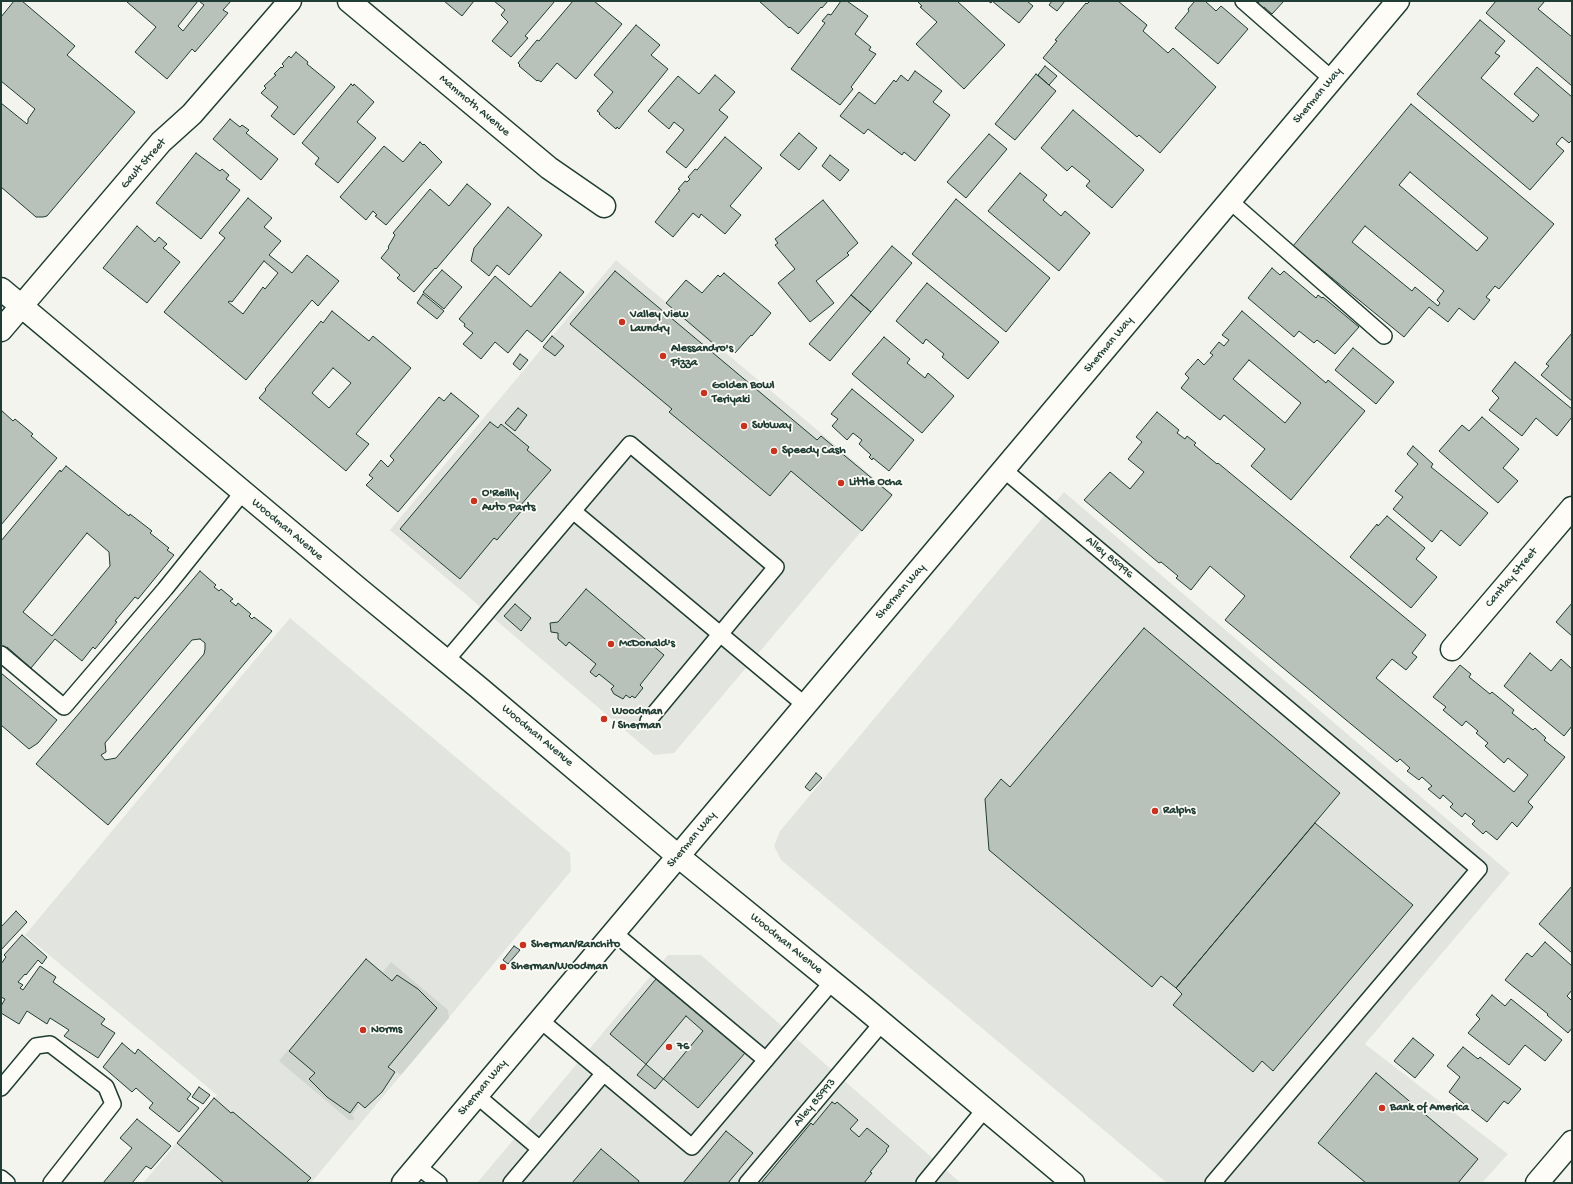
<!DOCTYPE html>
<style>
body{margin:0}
#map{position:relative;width:1573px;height:1184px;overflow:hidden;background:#f4f4ef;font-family:"Gochi Hand",sans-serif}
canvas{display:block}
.frame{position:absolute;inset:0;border:2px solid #1f3d34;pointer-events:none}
</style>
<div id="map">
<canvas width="1573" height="1184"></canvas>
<div class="frame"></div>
</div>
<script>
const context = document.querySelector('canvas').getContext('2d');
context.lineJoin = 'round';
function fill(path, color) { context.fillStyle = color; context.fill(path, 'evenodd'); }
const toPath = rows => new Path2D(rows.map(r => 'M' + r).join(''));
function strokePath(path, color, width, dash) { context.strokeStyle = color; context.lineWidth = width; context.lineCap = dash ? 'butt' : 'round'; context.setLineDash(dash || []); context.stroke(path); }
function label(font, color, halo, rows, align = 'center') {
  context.font = font + ' "Gochi Hand",sans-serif'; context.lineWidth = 3.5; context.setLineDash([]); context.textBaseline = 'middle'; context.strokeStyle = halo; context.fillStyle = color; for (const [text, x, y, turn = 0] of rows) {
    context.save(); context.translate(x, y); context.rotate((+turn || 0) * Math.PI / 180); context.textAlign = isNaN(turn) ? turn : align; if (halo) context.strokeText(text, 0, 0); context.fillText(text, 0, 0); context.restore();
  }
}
fill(toPath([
 [616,260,893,494,674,753,654,755,390,530],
 [1064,492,1510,873,1365,1044,1508,1154,1482,1183,1167,1183,781,860,774,846,780,831],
 [290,618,570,853,571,871,311,1183,143,1183,217,1095,25,935],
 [668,955,701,955,961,1183,477,1183]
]), '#e2e5df');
fill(toPath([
 [391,962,448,1010,449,1018,401,1075,390,1066,385,1071,396,984,383,972],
 [288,1050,319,1077,362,1098,357,1104,359,1106,352,1115,355,1118,353,1120,349,1120,279,1061]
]), '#d1d6d1');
const building = toPath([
 [14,1,22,1,75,46,67,55,135,112,47,216,43,217,36,217,1,187,1,103,27,124,28,122,28,119,35,109,1,81,1,17,14,1],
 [128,1,198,1,178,26,183,31,204,5,199,1,231,1,223,10,228,13,195,52,192,49,167,79,135,52,156,27,127,2,128,1],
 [444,1,474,1,462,16,444,1],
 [494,1,555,1,525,36,528,38,511,57,492,41,508,22,501,15,505,10,494,1],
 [573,1,594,1,622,24,576,79,557,63,541,82,538,80,537,81,519,66,520,65,518,63,537,40,539,41,573,1],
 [759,1,828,1,822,8,821,7,798,34,790,27,789,28,759,1],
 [841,1,847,1,868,16,855,34,871,47,869,50,876,54,851,87,853,89,840,105,791,69,825,23,822,21,828,14,831,15,841,1],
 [917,1,957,1,1005,45,964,89,916,44,937,22,920,7,922,6,917,1],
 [988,1,1027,1,1033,6,1019,23,992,1,991,3,988,1],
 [1052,1,1065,1,1057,11,1049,5,1052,1],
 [1090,1,1118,1,1147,25,1143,31,1168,53,1173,48,1216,87,1160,153,1139,135,1137,137,1043,58,1057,41,1055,40,1086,3,1087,4,1090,1],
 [1195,1,1205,1,1216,11,1221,6,1248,29,1218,64,1175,28,1189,11,1188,9,1195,1],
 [1257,1,1284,1,1272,14,1264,7,1262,10,1257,6,1259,3,1257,1],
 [1496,1,1545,1,1538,9,1572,37,1572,86,1486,13,1496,1],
 [1480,20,1505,41,1495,53,1500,56,1481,78,1533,122,1539,115,1514,94,1537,67,1572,97,1572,140,1569,143,1562,137,1556,144,1564,151,1530,190,1417,94,1480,20],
 [636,25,660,45,651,55,668,69,619,129,617,127,616,129,599,114,600,113,597,111,613,92,594,75,636,25],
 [296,52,308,62,307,64,335,87,294,135,271,116,278,107,261,93,266,88,264,86,276,75,274,74,281,67,282,68,284,66,282,64,289,56,291,58,296,52],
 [1045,66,1057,76,1049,85,1038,75,1045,66],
 [915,71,942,91,933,102,950,115,915,161,904,152,902,155,868,129,864,134,840,116,859,92,875,104,894,80,896,82,901,75,908,81,915,71],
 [1036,74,1056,91,1015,140,995,124,1036,74],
 [715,75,735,92,719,110,728,117,686,168,666,152,684,130,674,122,669,129,648,111,678,76,699,94,715,75],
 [351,84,353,86,354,84,374,102,357,122,376,138,338,183,315,164,319,158,302,143,351,84],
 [1411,104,1554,224,1499,289,1495,286,1486,297,1490,300,1474,320,1459,308,1448,322,1429,307,1404,337,1293,246,1411,104],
 [1410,172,1488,238,1477,251,1399,185,1410,172],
 [1365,226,1444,291,1437,300,1440,303,1438,306,1415,287,1412,291,1352,242,1365,226],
 [1073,110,1144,170,1112,208,1086,186,1090,181,1072,166,1067,171,1041,148,1073,110],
 [230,119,240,127,242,125,249,130,246,133,278,159,261,180,213,139,230,119],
 [799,133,817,148,799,170,780,155,799,133],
 [989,134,1007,149,966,198,947,182,989,134],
 [725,137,762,168,730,206,741,215,725,234,701,214,699,218,693,213,673,237,655,222,680,190,678,189,685,181,687,182,690,179,688,177,695,169,697,170,725,137],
 [420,142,423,145,424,144,442,162,386,225,375,216,377,215,373,211,366,220,340,197,384,146,403,162,420,142],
 [196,153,220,171,222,169,229,175,226,179,240,190,201,239,156,203,196,153],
 [830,155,849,170,840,181,822,166,830,155],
 [1020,173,1047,195,1043,200,1061,216,1065,211,1090,233,1059,271,988,211,1020,173],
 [467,184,491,204,436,269,435,268,414,292,397,278,400,275,381,258,389,248,388,247,395,235,393,233,430,189,449,206,467,184],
 [248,198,272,218,264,227,281,241,269,255,292,273,307,255,339,281,318,306,312,300,246,380,164,312,225,238,219,233,248,198],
 [264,261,278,273,265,289,263,287,243,314,228,302,230,301,232,302,264,261],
 [956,199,1050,278,1006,332,912,254,956,199],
 [823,200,858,243,847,253,849,255,816,281,834,303,810,322,778,283,795,269,775,245,778,243,775,239,823,200],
 [508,207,542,235,509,275,497,265,489,276,471,261,474,248,508,207],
 [137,226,155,242,159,237,167,244,163,248,180,262,147,303,103,268,137,226],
 [892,246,912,263,871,312,851,295,892,246],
 [1272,268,1280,275,1284,271,1316,298,1318,295,1322,298,1323,297,1359,327,1335,354,1317,340,1314,343,1299,331,1294,337,1248,298,1272,268],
 [442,270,462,287,444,309,423,292,442,270],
 [615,271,817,440,821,436,892,495,862,531,791,471,770,496,669,412,672,409,570,324,615,271],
 [560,272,584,292,542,342,527,330,508,353,495,342,481,359,463,344,473,333,464,326,465,324,459,319,495,276,531,307,560,272],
 [724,273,771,313,752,336,751,335,735,353,726,344,721,350,666,303,686,280,702,293,718,275,720,277,724,273],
 [927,283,999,342,968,379,942,357,944,354,926,339,923,344,896,321,927,283],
 [423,294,444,311,437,319,417,303,423,294],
 [851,295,871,312,830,361,809,344,851,295],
 [332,311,369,341,373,336,411,368,356,434,369,444,346,471,259,398,266,390,265,389,321,321,323,323,332,311],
 [333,368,351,383,329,408,312,393,333,368],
 [1242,311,1326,383,1328,380,1365,411,1291,500,1251,466,1265,449,1224,415,1220,420,1181,388,1189,378,1185,374,1198,359,1204,365,1213,355,1210,353,1219,342,1224,346,1229,340,1222,335,1242,311],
 [1249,360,1301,403,1285,423,1233,379,1249,360],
 [1572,333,1572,401,1541,375,1549,366,1546,364,1572,333],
 [552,336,564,346,555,356,543,347,552,336],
 [884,337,910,359,907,363,925,378,928,373,954,396,922,433,852,374,884,337],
 [1353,348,1394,382,1376,404,1335,370,1353,348],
 [520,354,528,360,520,370,513,364,520,354],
 [1515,362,1572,409,1572,417,1557,436,1536,418,1522,436,1489,410,1499,398,1492,391,1515,362],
 [852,389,914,440,889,471,873,458,872,460,869,457,871,455,859,444,862,440,853,433,847,440,832,426,838,419,831,414,852,389],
 [451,393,479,416,398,512,366,485,373,478,369,475,381,460,388,467,394,460,390,456,439,397,444,401,451,393],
 [518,408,527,415,515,431,505,423,518,408],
 [1,410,13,421,15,419,33,434,31,436,57,458,1,525,1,410],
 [1157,412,1179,430,1177,433,1185,439,1187,436,1196,443,1194,445,1217,464,1218,463,1426,635,1412,653,1417,657,1406,670,1392,659,1376,678,1514,792,1528,775,1508,758,1504,763,1485,746,1488,743,1476,733,1478,731,1466,721,1462,726,1443,710,1446,707,1433,697,1460,665,1471,674,1469,677,1490,694,1492,692,1514,710,1512,713,1533,730,1535,728,1546,738,1544,740,1565,757,1528,802,1533,807,1517,827,1512,822,1497,840,1486,831,1483,834,1472,824,1475,821,1465,813,1462,817,1450,807,1453,804,1443,795,1440,799,1428,789,1432,786,1422,777,1419,780,1407,771,1410,768,1400,759,1397,762,1225,620,1245,596,1210,566,1191,590,1176,578,1178,576,1161,562,1159,563,1084,500,1110,472,1130,489,1144,472,1128,459,1142,442,1136,437,1157,412],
 [1482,417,1519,449,1503,468,1518,481,1498,503,1439,451,1462,425,1469,431,1482,417],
 [490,422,498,428,501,424,529,447,527,450,551,470,520,506,523,509,497,540,494,538,460,579,400,529,490,422],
 [1413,446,1433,464,1431,467,1488,513,1460,546,1441,530,1432,542,1393,509,1403,497,1395,491,1418,464,1407,454,1413,446],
 [66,466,129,516,130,514,152,531,150,533,169,548,167,550,174,555,138,599,135,597,115,621,117,622,95,649,93,647,82,661,55,639,31,668,7,647,5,650,1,647,1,541,60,470,61,472,66,466],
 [87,533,109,552,110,566,52,636,23,612,87,533],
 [1387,516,1425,548,1416,559,1437,577,1411,608,1350,557,1377,524,1378,526,1387,516],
 [200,571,216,585,214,587,219,591,221,589,233,599,230,601,236,606,238,603,251,614,249,616,252,619,254,617,272,631,108,825,36,764,200,571],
 [200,639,205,643,205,649,204,654,116,758,105,760,101,755,106,752,105,743,192,640,200,639],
 [586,589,664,655,640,685,643,688,635,698,632,696,630,698,626,695,623,699,614,694,611,689,614,686,599,674,596,677,590,672,596,664,569,642,566,646,558,639,558,633,551,632,550,623,558,622,586,589],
 [1572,603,1572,636,1556,622,1572,603],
 [515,604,531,618,521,631,504,616,515,604],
 [1144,628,1340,793,1176,988,1161,976,1152,987,989,850,985,799,1001,779,1010,787,1144,628],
 [1530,653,1551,671,1561,659,1572,669,1572,726,1564,736,1504,686,1530,653],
 [1,673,57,720,38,743,29,749,1,725,1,673],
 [816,773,822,778,810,791,805,787,816,773],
 [1315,823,1413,905,1273,1071,1262,1061,1253,1072,1173,1005,1182,994,1176,988,1315,823],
 [1572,886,1572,953,1539,924,1572,886],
 [16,911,27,922,1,950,1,927,16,911],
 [22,935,47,957,42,964,38,960,26,975,25,974,18,982,23,985,20,988,23,990,40,966,56,977,53,982,105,1019,101,1024,115,1033,98,1058,64,1036,69,1030,50,1018,47,1024,27,1011,19,1024,1,1013,1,1006,5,999,1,997,1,964,6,957,4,955,22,935],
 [1545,942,1572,966,1572,990,1567,996,1572,1001,1572,1028,1568,1033,1547,1015,1548,1014,1505,980,1527,953,1532,957,1545,942],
 [514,946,520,950,508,964,503,960,514,946],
 [366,959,392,981,397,975,418,989,437,1008,388,1067,395,1072,382,1092,365,1108,358,1102,350,1113,327,1097,309,1079,315,1073,289,1051,366,959],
 [656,979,745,1053,698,1108,610,1034,656,979],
 [1492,995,1505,1006,1511,999,1562,1040,1545,1061,1525,1045,1509,1065,1468,1033,1480,1019,1476,1015,1492,995],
 [686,1016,703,1031,655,1089,637,1075,686,1016],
 [1413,1038,1434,1055,1415,1078,1394,1061,1413,1038],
 [122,1043,135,1054,138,1049,191,1094,187,1099,199,1108,179,1132,149,1108,153,1103,136,1088,132,1092,103,1067,122,1043],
 [1463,1047,1478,1059,1480,1057,1521,1089,1508,1104,1504,1101,1487,1122,1449,1092,1460,1077,1447,1066,1463,1047],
 [1376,1073,1478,1159,1458,1183,1366,1183,1318,1143,1376,1073],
 [199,1087,210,1095,203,1104,192,1097,199,1087],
 [214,1098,231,1113,233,1112,311,1178,306,1183,224,1183,177,1143,214,1098],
 [832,1102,835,1104,837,1102,858,1120,850,1129,859,1137,867,1128,889,1146,886,1150,887,1151,870,1172,872,1173,864,1183,761,1183,811,1123,813,1125,832,1102],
 [137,1119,171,1146,151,1169,146,1166,132,1183,103,1183,132,1148,120,1138,137,1119],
 [726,1131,753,1153,728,1183,683,1183,726,1131],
 [601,1149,639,1181,638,1183,572,1183,601,1149]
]);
fill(building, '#b9c1bb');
strokePath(building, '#1f3d34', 1);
const service = toPath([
 [1243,1,1332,79],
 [1230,201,1384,336],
 [1004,470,1479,869,1213,1183],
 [573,511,805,705],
 [1,654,64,707,165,589,243,492],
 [446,661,630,444,776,567,648,721],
 [613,932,766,1060],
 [540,1020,692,1147,832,982],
 [1,1088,36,1046,50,1044,106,1087,113,1104,51,1183],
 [476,1095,540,1149],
 [417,1166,439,1183],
 [1,1178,7,1183],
 [511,1183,604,1073],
 [747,1183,882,1023],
 [924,1183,985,1109]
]);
const minor = toPath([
 [349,1,549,168,604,206],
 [1,330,161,142,192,114,290,1],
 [1452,649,1572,508],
 [1537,1183,1572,1142]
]);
const primary = toPath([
 [1,289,360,590,478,687,678,856,862,1006,1073,1183],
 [403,1183,1398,1]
]);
strokePath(service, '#1f3d34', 18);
strokePath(minor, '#1f3d34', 25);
strokePath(primary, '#1f3d34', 25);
strokePath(service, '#fdfcf7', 15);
strokePath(minor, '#fdfcf7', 22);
strokePath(primary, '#fdfcf7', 22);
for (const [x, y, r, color] of [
 [622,322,4,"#c8321e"],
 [663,356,4,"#c8321e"],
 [704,393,4,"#c8321e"],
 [744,426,4,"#c8321e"],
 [774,451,4,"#c8321e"],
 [841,483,4,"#c8321e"],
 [474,501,4,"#c8321e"],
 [611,644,4,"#c8321e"],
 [604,719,4,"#c8321e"],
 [1155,811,4,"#c8321e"],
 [523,945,4,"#c8321e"],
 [503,967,4,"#c8321e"],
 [363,1030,4,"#c8321e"],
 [669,1047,4,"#c8321e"],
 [1382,1108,4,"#c8321e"]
]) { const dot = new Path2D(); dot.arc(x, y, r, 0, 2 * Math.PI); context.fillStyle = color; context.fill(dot); strokePath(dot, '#fdfcf7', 1.5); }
label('12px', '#1f3d34', '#fdfcf7', [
 ["Sherman Way",1318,96,-50],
 ["Mammoth Avenue",474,106,40],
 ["Gault Street",144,164,-49],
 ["Sherman Way",1109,345,-50],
 ["Woodman Avenue",287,530,40],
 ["Alley 85996",1109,558,40],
 ["Cantlay Street",1512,578,-50],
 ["Sherman Way",901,592,-49],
 ["Woodman Avenue",537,736,40],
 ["Sherman Way",692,840,-50],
 ["Woodman Avenue",786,944,39],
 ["Sherman Way",483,1088,-50],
 ["Alley 85993",815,1103,-50]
]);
label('bold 12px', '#1f3d34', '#fdfcf7', [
 ["Valley View",630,315],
 ["Laundry",630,329],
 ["Alessandro's",671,349],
 ["Pizza",671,363],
 ["Golden Bowl",712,386],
 ["Teriyaki",712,400],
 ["Subway",752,426],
 ["Speedy Cash",782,451],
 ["Little Ocha",849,483],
 ["O'Reilly",482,494],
 ["Auto Parts",482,508],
 ["McDonald's",619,644],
 ["Woodman",612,712],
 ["/ Sherman",612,726],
 ["Ralphs",1163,811],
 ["Sherman/Ranchito",531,945],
 ["Sherman/Woodman",511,967],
 ["Norms",371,1030],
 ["76",677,1047],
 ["Bank of America",1390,1108]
], 'left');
</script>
